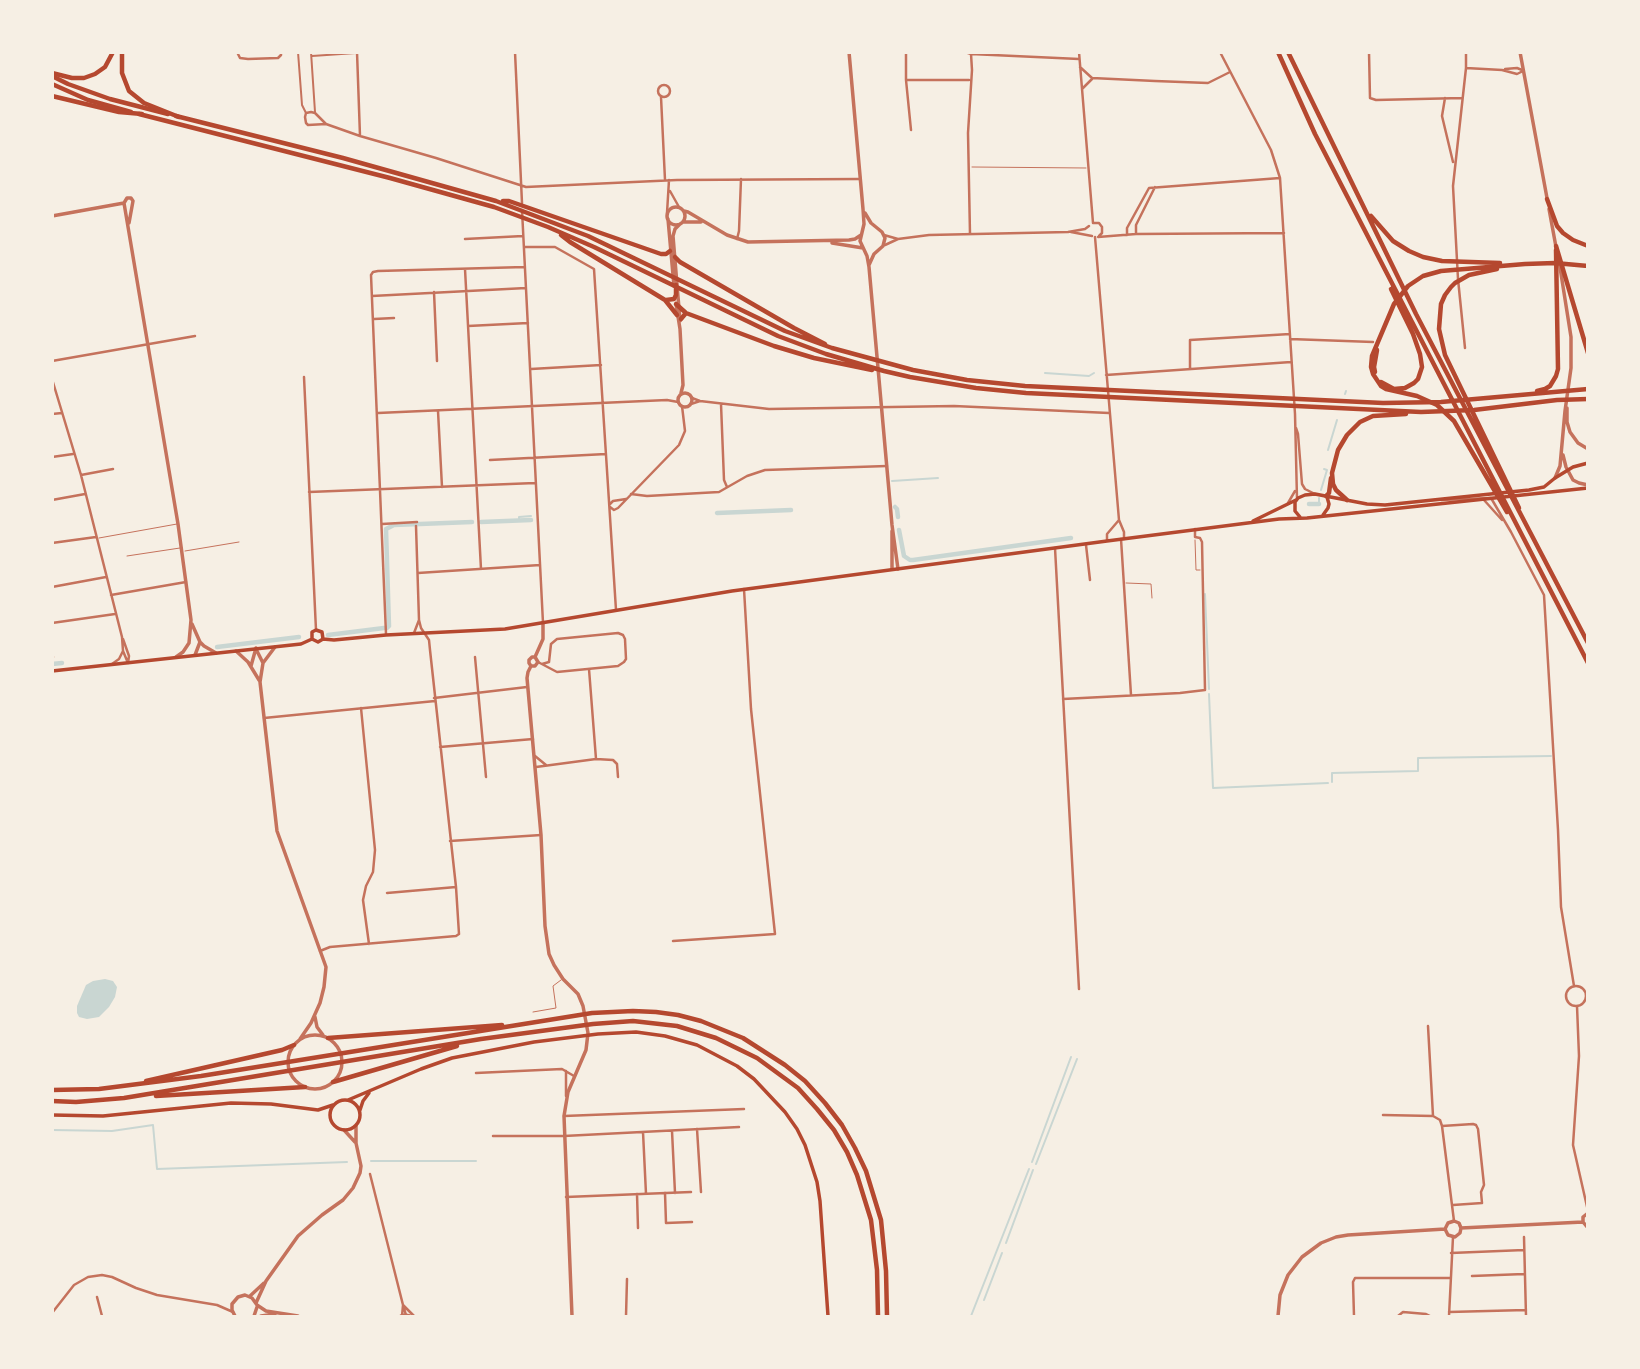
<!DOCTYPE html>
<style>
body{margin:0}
#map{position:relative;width:1640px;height:1369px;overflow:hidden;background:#f6efe4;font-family:Helvetica,sans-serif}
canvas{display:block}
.frame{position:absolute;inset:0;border:54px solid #f6efe4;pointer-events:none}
</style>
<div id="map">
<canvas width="1640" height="1369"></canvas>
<div class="frame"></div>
</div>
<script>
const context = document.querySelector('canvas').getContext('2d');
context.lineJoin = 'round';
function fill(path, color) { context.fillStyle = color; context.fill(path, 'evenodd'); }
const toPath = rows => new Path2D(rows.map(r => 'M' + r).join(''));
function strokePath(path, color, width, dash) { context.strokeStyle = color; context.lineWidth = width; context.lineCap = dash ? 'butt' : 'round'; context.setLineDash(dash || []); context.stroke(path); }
fill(toPath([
 [105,979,113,981,117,987,115,997,109,1007,99,1017,87,1019,79,1017,77,1013,77,1006,86,985,93,981]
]), '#c9d6d2');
strokePath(toPath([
 [1045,373,1089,376,1094,373],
 [1345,394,1346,391],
 [1328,450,1337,420],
 [892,481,938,478],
 [1321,490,1327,470,1324,469],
 [1319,504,1319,498],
 [519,520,519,517,531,516],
 [1205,594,1209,689],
 [1209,694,1213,788,1328,783],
 [1332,782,1332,773,1418,771,1418,758,1551,756],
 [52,1130,112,1131,153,1125,157,1169,347,1162],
 [371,1161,476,1161],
 [1032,1162,1071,1057],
 [1036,1164,1077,1059],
 [1006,1243,1033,1170],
 [984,1300,1002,1253],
 [971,1316,1029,1169]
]), '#c9d6d2', 2);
strokePath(toPath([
 [1309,504,1319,504],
 [895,507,897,509,898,517],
 [717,513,791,510],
 [481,522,531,520],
 [899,530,904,556,910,560,913,560,1071,538],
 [387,628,389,626,386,529,394,525,472,522],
 [328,635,384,628],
 [217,647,299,637],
 [52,664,62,663]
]), '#c9d6d2', 4.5);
strokePath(toPath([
 [972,167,1086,168],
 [99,538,177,524],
 [1195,540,1196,570,1200,570],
 [185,551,239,542],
 [127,556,180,548],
 [1126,583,1151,584,1152,598],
 [533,1012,556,1008,553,986,561,980]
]), '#c5725c', 1);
strokePath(toPath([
 [298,52,302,105,306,113],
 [311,52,315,112],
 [312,56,356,53],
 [52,399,53,400]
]), '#c5725c', 2);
strokePath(toPath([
 [237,52,240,58,248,59,278,58,281,55,281,52],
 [357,52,360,136],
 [515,52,522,203],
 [906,52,906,80,911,130],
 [965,52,971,54,1079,59],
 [1079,52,1093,223],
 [1220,52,1271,150,1280,178,1295,414,1297,499],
 [1369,52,1370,98,1376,100,1462,98],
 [1080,67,1092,78,1155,81,1208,83,1230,72],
 [1466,68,1502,70,1517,74,1523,71],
 [1505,69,1517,68,1522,70],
 [906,80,969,80],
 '658 91a6 6 0 1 1 12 0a6 6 0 1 1-12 0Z',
 [1082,89,1092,79],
 [661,97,665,180],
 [1445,98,1442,116,1453,162],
 [311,112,315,113,326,124,308,125,306,123,305,117,306,113,311,112],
 [326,124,360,136,436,158,526,187,677,180,860,179],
 [670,191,679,207],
 [522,210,543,623],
 [667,213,669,180],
 [1093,223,1099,223,1102,227,1102,233,1099,236],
 [1071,232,1092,236],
 [970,234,968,133,972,70,971,54],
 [1136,234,1136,225,1155,187],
 [884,235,898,239],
 [1127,235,1127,228,1149,188,1280,178],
 [1095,237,1119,520,1124,532,1124,539],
 [1098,237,1136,234,1284,233],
 [465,239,523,236],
 [737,239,739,231,741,179],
 [885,245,898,239,929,235,1068,232,1085,229,1089,226],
 [524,247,555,247,594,269,616,610],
 [465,269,481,569],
 [434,292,437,361],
 [372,296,526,288],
 [374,319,394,318],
 [468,326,528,323],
 [1290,339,1373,342],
 [1465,348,1458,279,1453,186,1466,68,1466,52],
 [52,361,195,336],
 [531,369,601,365],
 [1190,369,1190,340,1290,334],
 [1106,375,1291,362],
 [304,377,316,630],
 [52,379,81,475,122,637,123,651,128,663],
 [692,398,700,401,769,409,954,406,1109,413],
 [691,404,700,401],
 [721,404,724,480,727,487],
 [438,411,442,487],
 [378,413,667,400,678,402],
 [52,414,62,413],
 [1296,428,1298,434,1302,484,1305,489,1315,494],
 [52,457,73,454],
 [490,460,606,454],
 [81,475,113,469],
 [309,492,535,483],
 [631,494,647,496,719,492,747,476,765,470,887,466],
 [52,500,85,494],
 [1441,500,1491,498,1511,532,1544,595,1558,830,1561,907,1574,986],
 [1484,500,1502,520],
 [1288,503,1295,491],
 [610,504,613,501,626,499],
 [610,507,614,510,618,508,679,445,685,431,682,406],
 [382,524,417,522],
 [1121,539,1131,695],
 [1107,540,1107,534,1119,520],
 [52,543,96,537],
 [1086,545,1090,580],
 [1055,548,1079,989],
 [418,573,540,565],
 [52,587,106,577],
 [111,595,186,582],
 [52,623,115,614],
 [414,633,419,620,416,526],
 [386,634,371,275,373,272,378,271,525,267],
 [123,639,129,656,128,663],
 [52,653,53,657],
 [475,657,486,777],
 [538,662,557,672,618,666,624,662,626,659,625,639,623,635,618,633,557,639,551,644,549,662,542,664],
 [112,664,119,659,123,651],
 [589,669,596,759],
 [434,698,527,687],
 [1063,699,1180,693,1205,690,1202,542,1200,538,1195,537,1195,529],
 [361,708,375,850,373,872,366,886,363,900,369,944],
 [264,718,435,701],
 [440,747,533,739],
 [535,756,546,765],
 [536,767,596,759,613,760,617,764,618,777],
 [450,841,541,835],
 [387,893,456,887],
 [673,941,775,934,751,709,744,589],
 [320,951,330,947,456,936,459,934,456,887,430,650,429,640,421,628,419,620],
 '1566 996a10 10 0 1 1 20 0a10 10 0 1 1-20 0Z',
 [1577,1006,1579,1056,1573,1145,1588,1211],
 [1428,1026,1433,1116],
 [566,1071,566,1096],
 [476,1073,562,1069,574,1076],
 [1383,1115,1433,1116,1440,1120,1442,1126,1454,1221],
 [564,1116,744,1109],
 [1442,1126,1473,1124,1476,1125,1478,1129,1484,1185,1481,1192,1482,1203,1453,1205],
 [697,1129,701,1192],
 [672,1131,675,1193],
 [643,1132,646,1194],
 [493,1136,564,1136,739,1127],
 [370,1174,403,1305,414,1316],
 [665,1193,666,1223,692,1222],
 [637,1194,638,1228],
 [566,1197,691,1192],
 [1524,1237,1526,1316],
 [1451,1253,1524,1250],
 [1472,1276,1524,1274],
 [97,1297,102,1316],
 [1449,1312,1526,1310],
 [52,1313,74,1285,88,1277,102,1275,112,1277,136,1288,157,1295,217,1305,233,1312],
 [402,1316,403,1305,406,1315],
 [626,1316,627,1279],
 [1354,1316,1353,1282,1355,1278,1450,1278],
 [1398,1316,1403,1312,1426,1314,1430,1316],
 [1449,1316,1453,1237]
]), '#c5725c', 2.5);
strokePath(toPath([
 [849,52,863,209,864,224,860,241,867,256,869,267,892,525,898,569],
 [1520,52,1547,198],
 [124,203,178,524,191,620,189,643,183,652,176,657],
 [124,203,127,198,131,198,133,201,129,223],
 '667 216a9 9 0 1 1 18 0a9 9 0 1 1-18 0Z',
 [1549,209,1556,247],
 [684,211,688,212,727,235,748,242,849,240,855,239,861,235],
 [865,213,871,223,882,232,885,238,883,246,874,254,869,265],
 [52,216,124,203],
 [668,219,674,286],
 [684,222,701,222],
 [680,224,675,229,673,236,680,321],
 [832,243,863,248],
 [676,304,680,329,683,385,681,393],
 '678 400a7 7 0 1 1 14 0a7 7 0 1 1-14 0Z',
 [1567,408,1567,422,1570,432,1578,443,1588,449],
 [1563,455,1566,467,1573,480,1579,483,1588,485],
 [1555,478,1560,466,1565,411,1571,368,1571,337,1559,261],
 [892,569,892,531],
 [543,623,543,639,535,657,538,662,535,666,531,666,528,672,527,678,541,835,545,926,549,954,554,965,563,979,578,994,583,1006,588,1033,586,1050,568,1092,564,1116,572,1316],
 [192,624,200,642,204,646,216,653],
 [275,647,263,663,260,682,277,831,326,967,324,987,320,1003,311,1023,300,1039],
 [256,649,263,663],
 [236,651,248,662,259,680],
 [195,655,200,642],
 [251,666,256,648],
 [531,666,529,663,529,660,532,657,535,657],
 [315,1017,317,1027,323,1035],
 '288 1062a27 27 0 1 1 54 0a27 27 0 1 1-54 0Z',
 [344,1130,355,1142],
 [1583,1222,1583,1217,1588,1213],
 [1583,1222,1588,1228],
 [1461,1228,1583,1222],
 [1445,1229,1448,1235,1455,1237,1460,1233,1461,1228],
 [1445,1229,1448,1223,1454,1221,1459,1223,1461,1228],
 [250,1296,264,1283],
 [256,1303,266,1281,298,1236,322,1215,343,1200,353,1188,360,1173,361,1166,356,1143,356,1126],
 [235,1316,232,1310,232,1304,238,1297,245,1295,252,1298,257,1305,266,1311,298,1316],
 [254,1316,257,1307],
 [261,1316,275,1314],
 [401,1316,405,1315,410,1316],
 [1278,1316,1280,1295,1288,1275,1302,1257,1321,1243,1336,1237,1348,1235,1445,1229]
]), '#c5725c', 3.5);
strokePath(toPath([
 [1323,515,1328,508,1329,504,1327,497],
 [1300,517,1295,511,1295,502,1298,498,1305,495,1315,494,1367,504,1385,505,1529,490,1544,487,1555,478,1573,467,1588,463],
 [1253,521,1296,500],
 [312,639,318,642,323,639,334,640,386,635,505,629,732,591,1107,541,1279,519,1307,518,1588,488],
 [312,639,312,632,316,630,322,632,323,639],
 [52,671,301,644,312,639],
 '330 1115a15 15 0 1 1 30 0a15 15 0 1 1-30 0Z',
 [348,1100,421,1069,452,1058,534,1042,598,1034,636,1032,665,1036,697,1045,737,1066,754,1079,785,1112,797,1129,805,1145,817,1182,820,1201,828,1316],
 [360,1110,363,1101,369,1093],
 [52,1115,103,1116,231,1103,271,1104,318,1110,333,1105]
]), '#b5482f', 3.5);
strokePath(toPath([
 [52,76,68,84,110,99,168,114],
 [52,84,88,100,131,112],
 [139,114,390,178,494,207,548,227,594,247,778,336,826,354,884,371,910,377,976,388,1026,393,1421,412,1474,410,1557,400,1588,399],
 [176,116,343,158,496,201,588,236,785,331,832,348,913,370,967,380,1025,386,1383,403,1441,402,1588,389],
 [1547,199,1557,226,1563,233,1573,240,1588,246],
 [503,201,509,201,661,254,666,254,670,251],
 [561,235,570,242,665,300,677,315],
 [675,257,680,262,794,328,825,344],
 [666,300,674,299,676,295,676,285],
 [676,304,686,313,774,346,814,358,872,370],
 [681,319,686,313],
 [1537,391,1545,389,1550,386,1556,376,1558,369,1556,250],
 [1326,496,1329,493,1331,478],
 [1347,500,1336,490,1333,484,1332,473,1338,450,1347,435,1360,422,1373,416,1406,414]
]), '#b5482f', 4.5);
strokePath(toPath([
 [122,52,122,73,129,91,144,103,179,117],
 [1278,52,1315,134,1588,663],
 [1288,52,1416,314,1588,643],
 [52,73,72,78,84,78,95,74,105,67,113,52],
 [52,96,119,112,142,114],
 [1371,216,1393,241,1409,251,1423,257,1442,261,1500,263],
 [1556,246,1588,353],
 [1497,269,1469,275,1455,283,1451,287,1445,295,1441,304,1439,329,1445,355,1519,508],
 [1375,372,1374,367,1377,350],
 [1381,382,1394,389,1405,388,1414,383,1418,379,1422,367,1420,354,1413,334,1391,289],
 [1587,389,1588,389],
 [1507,512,1454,421,1437,405,1417,396,1386,389,1381,386,1373,374,1371,367,1372,356,1394,304,1408,286,1423,276,1441,271,1525,264,1555,263,1588,266],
 [328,1038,502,1025],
 [146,1081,282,1050,294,1045],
 [333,1082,457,1046],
 [52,1090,99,1089,201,1076,592,1013,633,1011,656,1012,678,1015,701,1021,743,1038,785,1065,805,1081,825,1103,842,1125,855,1148,866,1171,881,1220,886,1271,887,1316],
 [156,1096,305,1087],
 [52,1101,76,1102,124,1098,481,1039,593,1024,633,1021,677,1026,716,1038,757,1058,798,1088,817,1109,834,1130,847,1152,857,1175,871,1220,877,1270,878,1316]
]), '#b5482f', 4.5);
</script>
